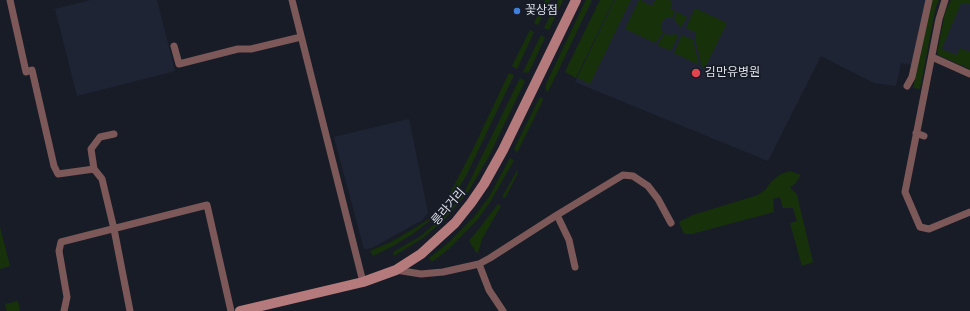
<!DOCTYPE html>
<meta charset="utf-8">
<style>
body{margin:0}
canvas{display:block;background:#181c27}
</style>
<canvas width="970" height="311"></canvas>
<script>
const context = document.querySelector('canvas').getContext('2d');
context.lineJoin = 'round';
function fill(path, color) { context.fillStyle = color; context.fill(path, 'evenodd'); }
const toPath = rows => new Path2D(rows.map(r => 'M' + r).join(''));
function strokePath(path, color, width, dash) { context.strokeStyle = color; context.lineWidth = width; context.lineCap = dash ? 'butt' : 'round'; context.setLineDash(dash || []); context.stroke(path); }
function label(font, color, halo, rows, align = 'center') {
  context.font = font + ' Poppins,"Noto Sans KR",sans-serif'; context.lineWidth = 3.5; context.setLineDash([]); context.textBaseline = 'middle'; context.strokeStyle = halo; context.fillStyle = color; for (const [text, x, y, turn = 0] of rows) {
    context.save(); context.translate(x, y); context.rotate((+turn || 0) * Math.PI / 180); context.textAlign = isNaN(turn) ? turn : align; if (halo) context.strokeText(text, 0, 0); context.fillText(text, 0, 0); context.restore();
  }
}
fill(toPath([
 [91,0,157,0,175,71,77,96,55,9],
 [614,0,927,0,912,65,901,63,896,86,874,83,821,56,768,161,575,82],
 [960,0,970,0,970,69,939,56,942,42],
 [409,119,428,213,422,220,372,248,364,249,334,137]
]), '#1f2435');
fill(toPath([
 [545,0,550,0,538,25,534,23],
 [558,0,563,0,549,30,544,28],
 [586,0,592,0,548,92,546,90,546,84],
 [600,0,614,0,576,78,565,72],
 [615,0,631,0,590,84,577,78],
 [639,0,642,0,642,1,652,6,655,0,670,0,672,3,671,9,675,11,672,18,666,18,662,22,661,29,663,33,655,43,625,29],
 [931,0,939,0,936,6,920,89,913,88],
 [951,0,960,0,951,21,960,0,970,0,970,4,961,4,960,6,942,48,943,50,957,55,960,48,970,52,970,69,938,55,937,53,945,12],
 [695,8,727,23,705,68,702,67,695,38,696,33,686,28],
 [677,12,687,17,681,28,674,19],
 [530,30,534,32,517,69,512,66],
 [665,34,670,35,675,34,678,36,671,51,657,45],
 [541,35,545,38,544,40,529,72,526,73,523,72],
 [682,35,693,40,699,65,674,53],
 [509,73,514,75,467,174,460,186,451,199,427,223,411,235,393,246,373,256,370,251,391,242,415,228,431,218,443,207,473,149],
 [520,78,525,81,489,156,468,192,443,221,423,238,394,256,393,252,421,236,441,218,456,203,466,189],
 [540,97,542,98,543,100,518,151,516,152,514,149],
 [510,158,514,160,492,199,478,219,450,248,432,262,429,258,447,244,474,217,489,197],
 [518,169,517,175,505,198,502,197],
 [790,171,801,175,795,184,790,187,797,195,813,262,802,266,790,223,797,221,793,208,783,208,780,197,773,199,774,212,692,234,684,234,679,222,693,215,758,195,766,189,771,182,781,174],
 [498,204,501,206,482,239,478,253,475,252,475,250,469,241,478,230],
 [0,227,10,266,0,269],
 [18,301,20,311,7,311,5,304]
]), '#17310a');
strokePath(toPath([
 [10,0,26,72,32,70,54,166,58,174,94,169,102,179,114,229,130,311],
 [292,0,363,282],
 [945,0,939,19,905,192,920,227,929,229,970,212],
 [174,46,179,64,238,49,251,49,301,37],
 [932,57,970,74],
 [907,86,912,77,929,0],
 [916,133,924,136],
 [94,169,91,149,100,137,114,134],
 [557,215,569,240,575,267],
 [479,264,489,290,503,311],
 [396,270,421,274,443,272,479,264,490,258,557,215,623,175,633,176,648,186,658,199,671,223],
 [64,311,67,297,59,251,61,242,207,205,231,311]
]), '#7d5858', 7);
strokePath(toPath([
 [240,311,363,282,396,270,421,254,455,223,471,203,484,184,503,150,576,0]
]), '#b57a7b', 10);
for (const [x, y, r, color] of [
 [517,11,4,"#3f7fe0"],
 [696,73,5,"#e0444e"]
]) { const dot = new Path2D(); dot.arc(x, y, r, 0, 2 * Math.PI); context.fillStyle = color; context.fill(dot); strokePath(dot, '#181c27', 1.5); }
label('12px', '#dde0e8', '#181c27', [
 ["꽃상점",525,11],
 ["김만유병원",705,73]
], 'left');
label('12px', '#dde0e8', '#181c27', [
 ["릉라거리",449,207,-49]
]);
</script>
